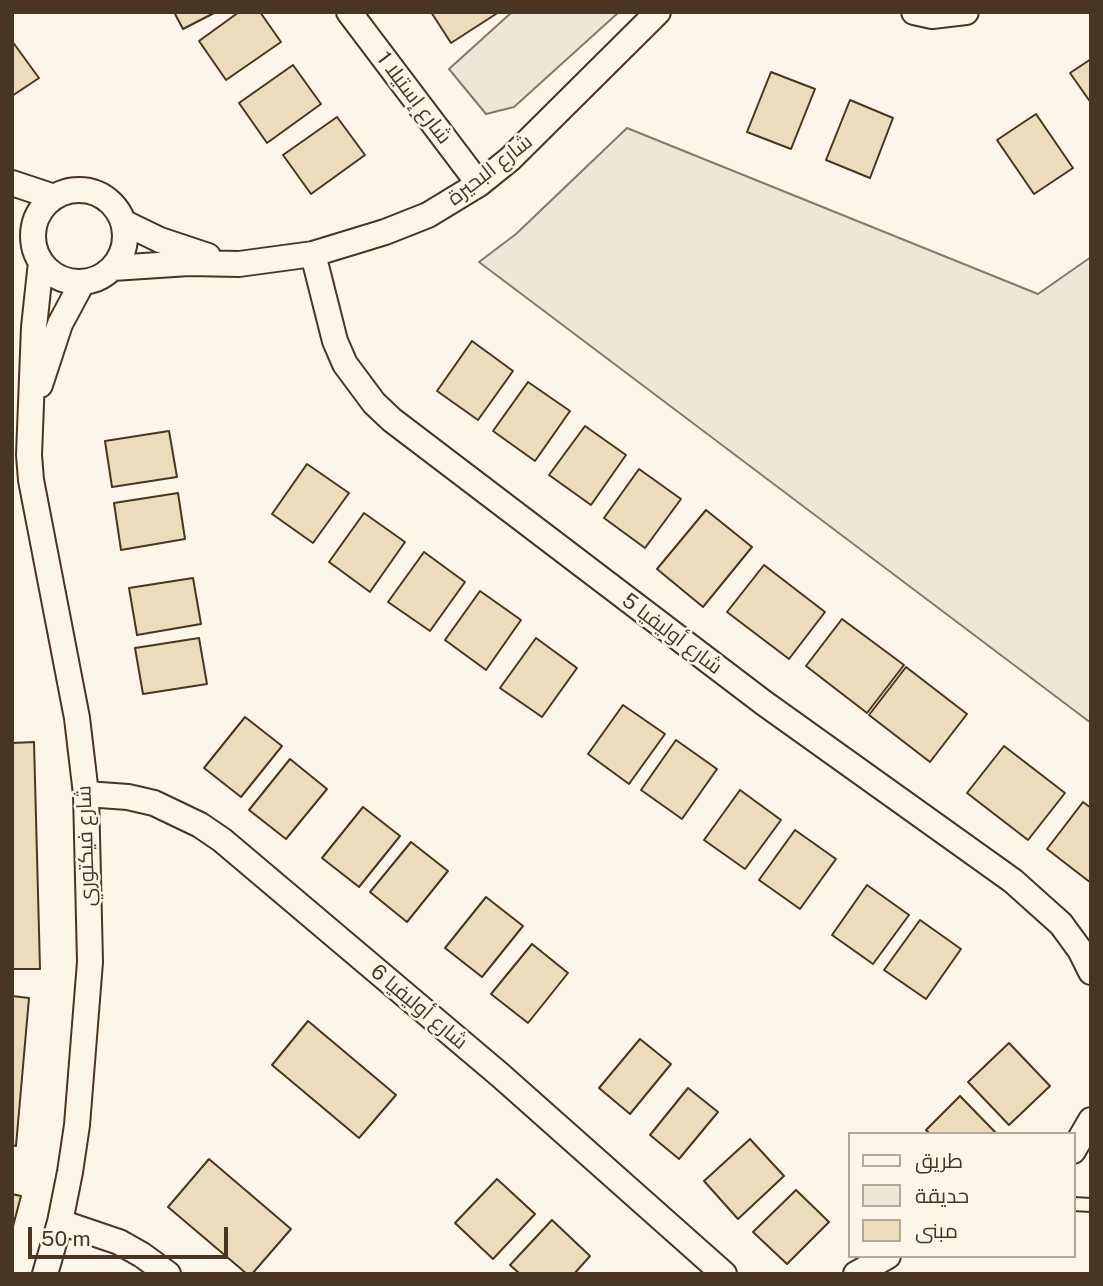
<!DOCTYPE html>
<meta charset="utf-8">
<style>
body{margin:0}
#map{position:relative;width:1103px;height:1286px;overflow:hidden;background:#fbf6e9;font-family:"Public Sans",Cairo,sans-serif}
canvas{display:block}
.frame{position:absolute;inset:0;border:14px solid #4a3520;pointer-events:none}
.legend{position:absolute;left:848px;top:1132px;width:228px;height:126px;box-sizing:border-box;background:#fbf6e9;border:2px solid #b4a999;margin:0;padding:9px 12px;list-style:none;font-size:21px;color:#4a3520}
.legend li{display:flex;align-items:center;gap:14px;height:35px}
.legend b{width:35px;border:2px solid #b4a999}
.scale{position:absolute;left:28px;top:1227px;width:200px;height:32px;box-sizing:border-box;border:4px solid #4a3520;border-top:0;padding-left:9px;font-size:21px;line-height:24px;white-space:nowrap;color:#4a3520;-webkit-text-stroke:5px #fbf6e9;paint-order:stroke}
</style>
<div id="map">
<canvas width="1103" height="1286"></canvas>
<div class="frame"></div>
<ul class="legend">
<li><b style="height:9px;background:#fbf6e9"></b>طريق</li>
<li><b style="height:19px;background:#ede6d9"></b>حديقة</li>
<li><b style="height:19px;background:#ecdcbc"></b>مبنى</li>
</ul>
<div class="scale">50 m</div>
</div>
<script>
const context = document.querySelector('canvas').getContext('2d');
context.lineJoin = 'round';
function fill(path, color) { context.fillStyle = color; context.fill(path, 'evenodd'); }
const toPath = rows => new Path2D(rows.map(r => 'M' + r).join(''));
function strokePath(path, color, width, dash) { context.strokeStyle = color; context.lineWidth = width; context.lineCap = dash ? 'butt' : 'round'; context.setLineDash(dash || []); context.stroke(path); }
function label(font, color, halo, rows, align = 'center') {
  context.font = font + ' "Public Sans",Cairo,sans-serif'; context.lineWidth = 5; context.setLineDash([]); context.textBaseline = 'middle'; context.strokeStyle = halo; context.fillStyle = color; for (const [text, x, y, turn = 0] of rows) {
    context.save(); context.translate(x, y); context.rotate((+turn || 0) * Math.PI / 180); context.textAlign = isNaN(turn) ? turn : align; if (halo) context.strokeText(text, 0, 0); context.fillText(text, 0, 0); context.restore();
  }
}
const green = toPath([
 [512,12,619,12,514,107,486,114,449,69,512,12],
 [627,128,1038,294,1091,257,1091,723,479,262,516,234,627,128]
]);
fill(green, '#ede6d9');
strokePath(green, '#887966', 2);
const building = toPath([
 [174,12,216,12,183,29,174,12],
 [239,12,260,12,281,42,226,80,199,41,239,12],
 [431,12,499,12,451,43,431,12],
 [12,41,39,78,12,96,12,41],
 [1091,59,1091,103,1070,73,1091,59],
 [293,65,321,104,267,143,239,103,293,65],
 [771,72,815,89,791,149,747,132,771,72],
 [850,100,893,118,870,178,826,160,850,100],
 [1036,114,1073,168,1034,194,997,140,1036,114],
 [337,117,365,155,311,194,283,155,337,117],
 [472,341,513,371,478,420,437,391,472,341],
 [528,382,570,411,535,461,493,431,528,382],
 [585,426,626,455,591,505,549,475,585,426],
 [169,431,177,477,112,487,105,441,169,431],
 [307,464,349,493,313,543,272,514,307,464],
 [639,469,681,499,645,548,604,518,639,469],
 [178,493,185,539,121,550,114,503,178,493],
 [706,510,752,547,703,607,657,569,706,510],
 [364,513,405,542,370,592,329,562,364,513],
 [424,552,465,582,430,631,388,602,424,552],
 [764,565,825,612,789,659,727,612,764,565],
 [193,578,201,624,137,635,129,588,193,578],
 [480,591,521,620,486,670,445,640,480,591],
 [842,619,904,665,867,713,806,666,842,619],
 [199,638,207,684,143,694,135,648,199,638],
 [536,638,577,668,542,717,500,688,536,638],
 [906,667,967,714,930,762,869,715,906,667],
 [623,705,665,734,629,784,588,754,623,705],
 [245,717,282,746,241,797,204,768,245,717],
 [676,740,717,769,682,819,641,790,676,740],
 [34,742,40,969,12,969,12,743,34,742],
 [1004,746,1065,793,1028,840,967,793,1004,746],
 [290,759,327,789,286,839,249,810,290,759],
 [740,790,781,820,745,869,704,840,740,790],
 [1083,802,1091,808,1091,883,1047,849,1083,802],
 [363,807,400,836,359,887,322,858,363,807],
 [795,830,836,859,800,909,759,880,795,830],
 [411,842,448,871,407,922,370,892,411,842],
 [867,885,909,915,873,964,832,935,867,885],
 [486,897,523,926,482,977,445,948,486,897],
 [920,920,961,949,926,999,884,970,920,920],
 [532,944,568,973,528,1023,491,994,532,944],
 [12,996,29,998,16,1146,12,1145,12,996],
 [308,1021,396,1095,359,1138,272,1065,308,1021],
 [640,1039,671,1064,630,1114,599,1088,640,1039],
 [1009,1043,1050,1086,1009,1125,968,1082,1009,1043],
 [688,1088,718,1112,679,1159,650,1135,688,1088],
 [960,1096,997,1134,930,1134,926,1130,960,1096],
 [750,1139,784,1176,738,1219,704,1181,750,1139],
 [209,1159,291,1229,252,1274,247,1274,168,1207,209,1159],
 [497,1179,535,1214,493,1259,455,1223,497,1179],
 [796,1190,829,1222,787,1264,753,1232,796,1190],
 [12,1194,21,1196,12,1230,12,1194],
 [552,1220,590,1256,574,1274,520,1274,510,1265,552,1220]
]);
fill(building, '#ecdcbc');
strokePath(building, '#4a3520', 2);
const service = toPath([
 [1073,1204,1091,1205]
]);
const minor = toPath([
 [349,12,479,184],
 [914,12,932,16,966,12],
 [12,183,54,197],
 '33 236a46 46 0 1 1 92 0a46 46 0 1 1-92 0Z',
 [123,222,160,240,208,256],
 [313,254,335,341,345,364,374,403,392,420,764,703,1013,881,1061,924,1080,950,1091,972],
 [41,262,34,327,29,455,31,480,77,718,86,794,90,962,77,1125,70,1172,60,1222,45,1274],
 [113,268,189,263,239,264,313,254,385,232,428,215,479,184,510,159,658,12],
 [40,385,60,324,82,283],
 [86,794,128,797,154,803,200,825,222,840,500,1075,724,1274],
 [1073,1151,1091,1120],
 [60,1222,119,1242,142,1255,168,1274],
 [856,1274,888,1256]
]);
strokePath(service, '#4a3520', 16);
strokePath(minor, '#4a3520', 28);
strokePath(service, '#fbf6e9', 12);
strokePath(minor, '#fbf6e9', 24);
label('21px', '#4a3520', '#fbf6e9', [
 ["شارع إستيلا 1",414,98,53],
 ["شارع البحيرة",490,170,-38],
 ["شارع أوليفيا 5",672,634,37],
 ["شارع فيكتوري",86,846,-92],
 ["شارع أوليفيا 6",419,1007,40]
]);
</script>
